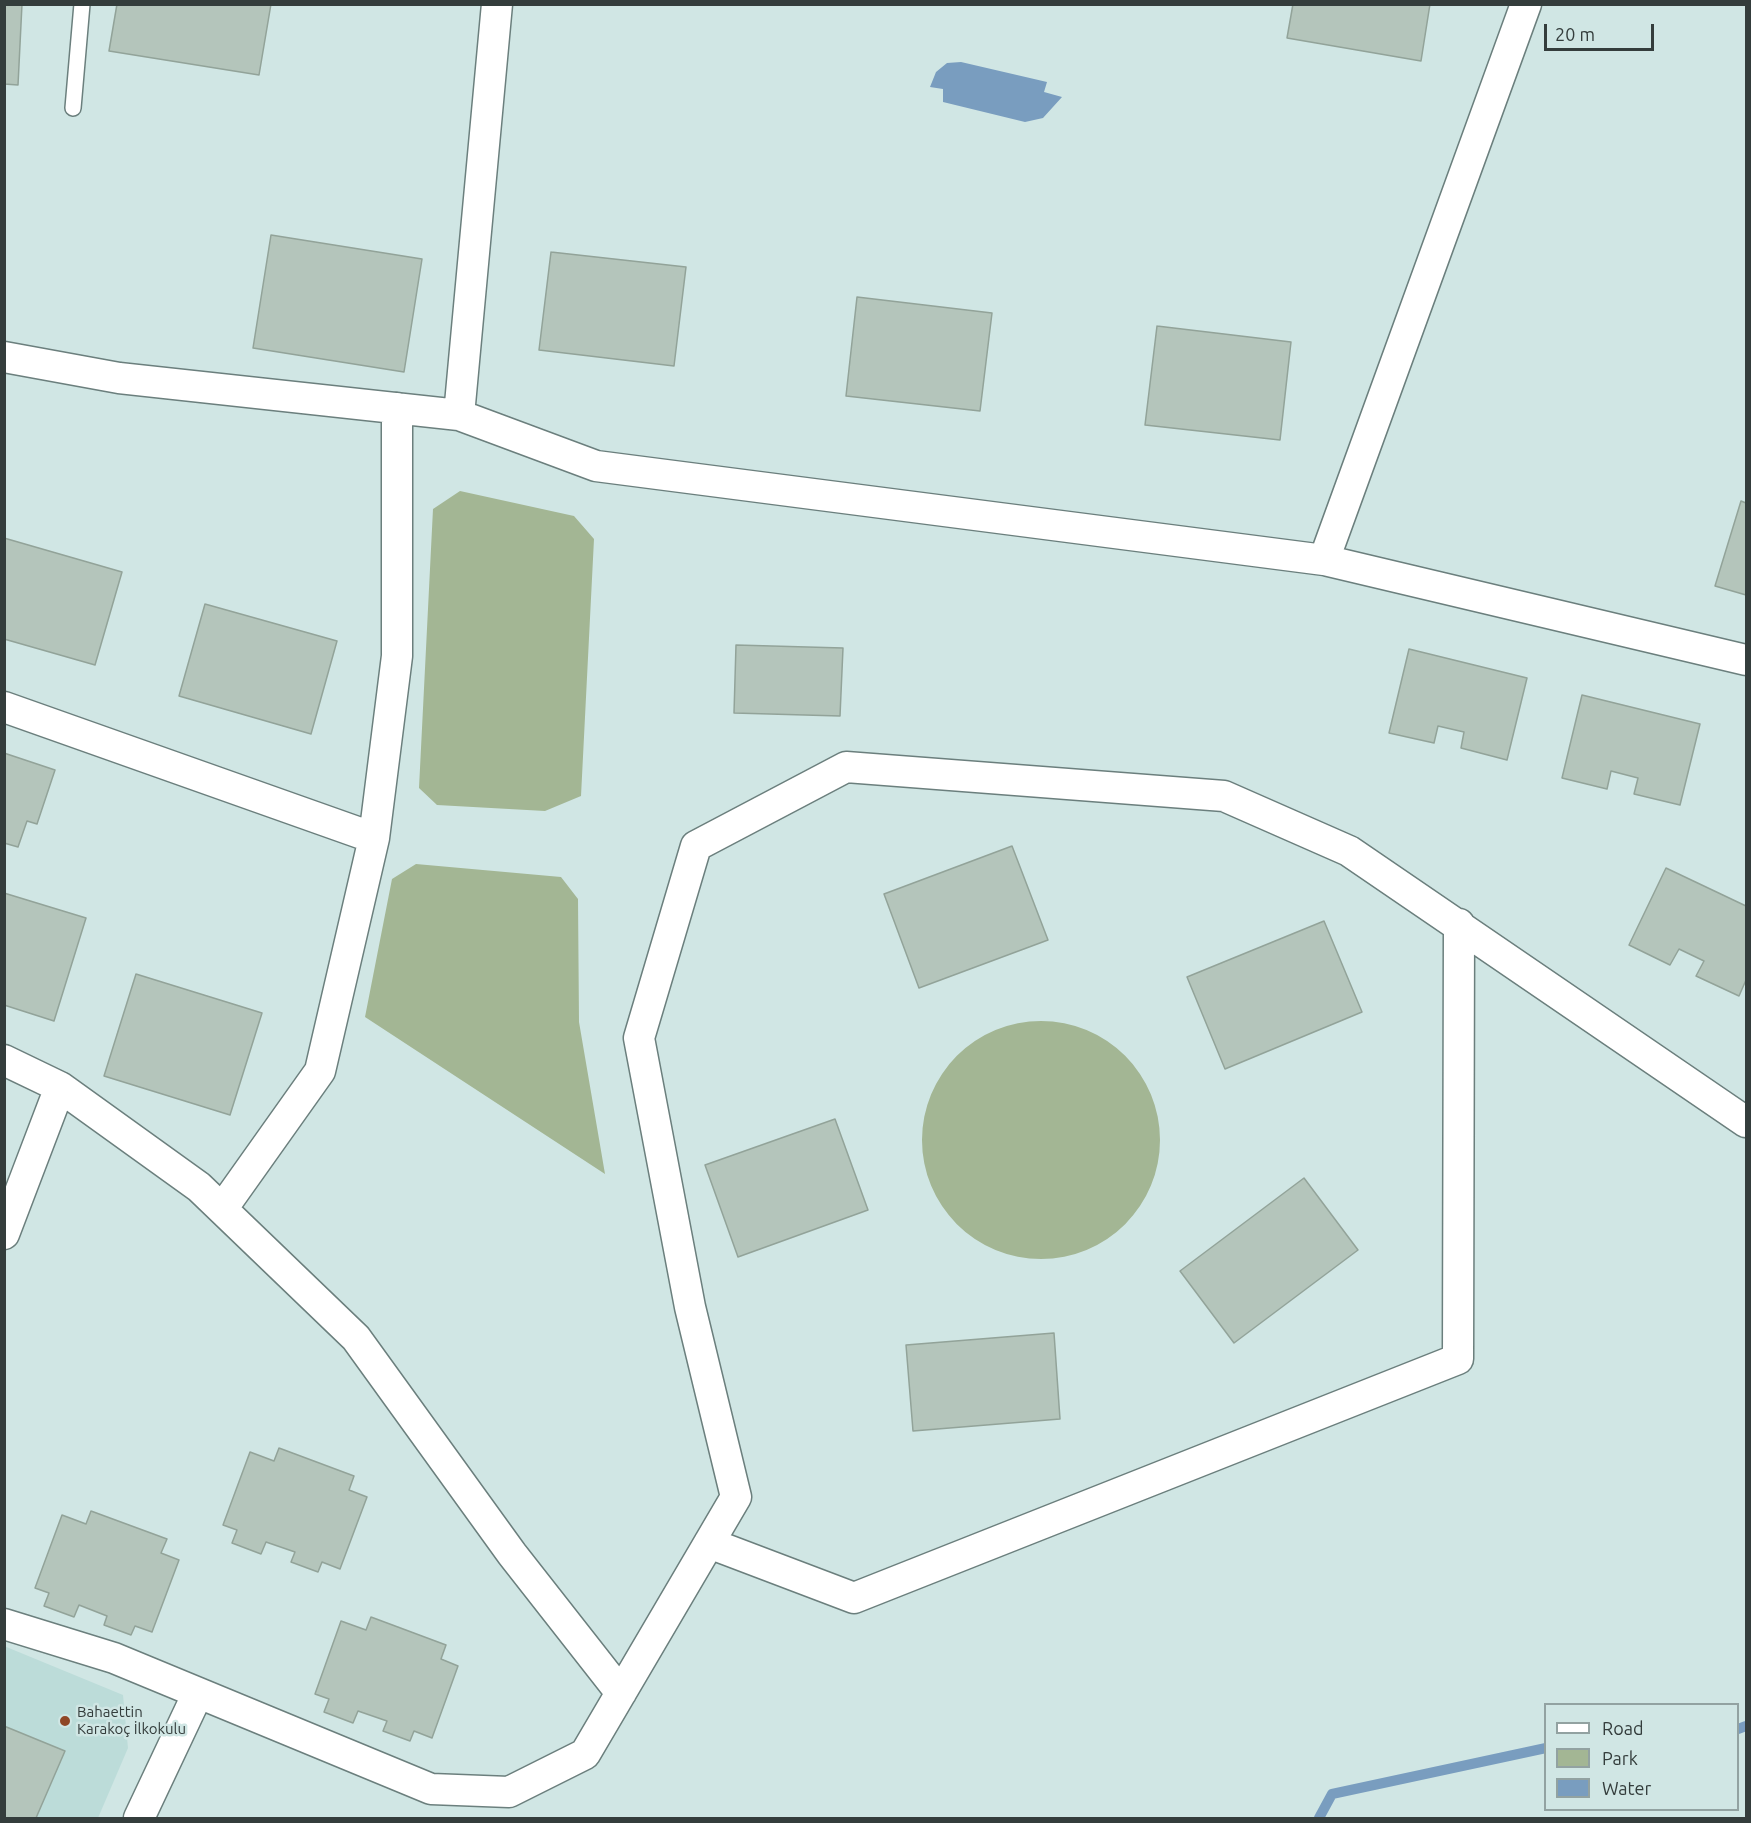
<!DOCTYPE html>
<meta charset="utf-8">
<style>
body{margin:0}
#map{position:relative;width:1751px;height:1823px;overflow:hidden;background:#d0e6e4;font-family:Ubuntu,sans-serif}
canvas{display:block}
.frame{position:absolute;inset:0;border:6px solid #343d3c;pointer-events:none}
.legend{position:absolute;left:1544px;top:1703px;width:195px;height:108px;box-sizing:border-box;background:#d0e6e4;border:2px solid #92a2a1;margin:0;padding:8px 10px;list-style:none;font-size:18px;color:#343d3c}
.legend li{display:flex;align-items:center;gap:12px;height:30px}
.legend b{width:30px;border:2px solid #92a2a1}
.scale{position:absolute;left:1544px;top:24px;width:110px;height:27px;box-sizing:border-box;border:3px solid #343d3c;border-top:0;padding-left:8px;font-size:18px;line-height:21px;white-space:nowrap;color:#343d3c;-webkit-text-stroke:4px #d0e6e4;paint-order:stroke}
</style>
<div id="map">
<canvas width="1751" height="1823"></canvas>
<div class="frame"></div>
<ul class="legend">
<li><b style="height:8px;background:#fff"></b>Road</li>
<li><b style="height:16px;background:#a3b694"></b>Park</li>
<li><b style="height:16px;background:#799dbf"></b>Water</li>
</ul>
<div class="scale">20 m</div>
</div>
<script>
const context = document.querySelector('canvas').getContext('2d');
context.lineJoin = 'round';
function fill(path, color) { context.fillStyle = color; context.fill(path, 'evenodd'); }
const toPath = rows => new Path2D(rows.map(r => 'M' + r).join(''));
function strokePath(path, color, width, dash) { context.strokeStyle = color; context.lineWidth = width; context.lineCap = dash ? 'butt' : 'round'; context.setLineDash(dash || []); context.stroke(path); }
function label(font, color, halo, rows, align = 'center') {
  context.font = font + ' Ubuntu,sans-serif'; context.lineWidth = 5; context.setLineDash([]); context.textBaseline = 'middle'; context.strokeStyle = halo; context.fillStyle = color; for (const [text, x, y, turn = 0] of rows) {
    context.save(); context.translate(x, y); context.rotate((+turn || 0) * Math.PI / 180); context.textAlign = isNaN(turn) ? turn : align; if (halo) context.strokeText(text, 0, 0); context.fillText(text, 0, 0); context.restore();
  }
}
fill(toPath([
 [4,1646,123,1695,128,1748,98,1818,5,1818]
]), '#bcdcd9');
fill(toPath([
 [460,491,574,516,594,539,581,796,545,811,437,805,419,788,433,509],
 [416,864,561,877,578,899,579,1022,605,1174,365,1017,392,879],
 '922 1140a119 119 0 1 1 238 0a119 119 0 1 1-238 0Z'
]), '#a3b694');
fill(toPath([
 [961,62,1047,82,1044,92,1062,97,1043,118,1025,122,943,102,943,89,930,87,936,72,947,63]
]), '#799dbf');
strokePath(toPath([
 [1738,1729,1746,1726],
 [1319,1818,1332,1794,1546,1748]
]), '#799dbf', 10);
const building = toPath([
 [4,4,22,4,18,85,4,84,4,4],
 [117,4,271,4,259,75,109,51,117,4],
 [1293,4,1430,4,1421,61,1287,38,1293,4],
 [271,235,422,259,404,372,253,348,271,235],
 [551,252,686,267,674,366,539,350,551,252],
 [857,297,992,313,980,411,846,396,857,297],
 [1157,326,1291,342,1280,440,1145,425,1157,326],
 [1741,501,1746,503,1746,595,1715,586,1741,501],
 [4,538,122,572,95,665,4,639,4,538],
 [205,604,337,641,311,734,179,696,205,604],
 [736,645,843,648,840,716,734,713,736,645],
 [1409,649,1527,678,1507,760,1461,748,1464,732,1438,726,1434,743,1389,733,1409,649],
 [1582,695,1700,724,1680,805,1634,794,1638,778,1611,771,1607,789,1562,778,1582,695],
 [4,753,55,770,37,824,27,821,18,847,4,843,4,753],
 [1012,846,1048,940,919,988,884,894,1012,846],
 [1666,868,1746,906,1746,980,1739,996,1696,976,1704,961,1679,949,1670,965,1629,945,1666,868],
 [4,893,86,918,54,1021,4,1005,4,893],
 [1324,921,1362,1012,1225,1069,1187,977,1324,921],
 [136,974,262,1013,230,1115,104,1076,136,974],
 [835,1119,868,1210,738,1257,705,1165,835,1119],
 [1304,1178,1358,1250,1234,1343,1180,1271,1304,1178],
 [1054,1333,1060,1419,913,1431,906,1345,1054,1333],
 [279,1448,354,1476,349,1490,367,1497,340,1569,322,1562,318,1572,291,1562,295,1552,266,1542,261,1554,232,1543,237,1530,223,1525,250,1452,274,1461,279,1448],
 [91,1511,167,1539,161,1553,179,1560,152,1632,135,1626,131,1635,104,1625,107,1616,79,1605,74,1617,44,1606,49,1593,35,1588,62,1515,86,1524,91,1511],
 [371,1617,446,1645,441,1659,458,1666,432,1738,414,1731,410,1741,383,1731,387,1721,358,1711,353,1723,324,1712,329,1699,315,1694,341,1621,366,1630,371,1617],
 [4,1726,65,1751,36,1818,4,1818,4,1726]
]);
fill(building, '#b4c5bb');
strokePath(building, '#92a399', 1.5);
const service = toPath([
 [73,108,82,4]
]);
const minor = toPath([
 [4,357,119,378,459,415,596,466,1324,560,1746,660],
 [459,415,497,4],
 [1324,560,1526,4],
 [4,707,374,838],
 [4,1060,60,1087,4,1234],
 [60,1087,199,1187,356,1338,512,1554,621,1693],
 [222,1209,320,1071,374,838,397,656,397,408],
 [709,1543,854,1598,1458,1359,1459,924],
 [4,1624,114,1658,431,1789,509,1792,585,1754,736,1497,690,1307,639,1038,696,846,846,767,1224,796,1349,851,1746,1122],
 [139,1818,198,1693]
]);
strokePath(service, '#6b7f7d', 18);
strokePath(minor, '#6b7f7d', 33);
strokePath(service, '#fff', 15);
strokePath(minor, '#fff', 30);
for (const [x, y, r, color] of [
 [65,1721,6,"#8f4726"]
]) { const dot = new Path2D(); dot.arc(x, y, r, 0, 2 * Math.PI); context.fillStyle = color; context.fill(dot); strokePath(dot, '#d0e6e4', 2); }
label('15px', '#343d3c', '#d0e6e4', [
 ["Bahaettin",77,1712],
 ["Karakoç İlkokulu",77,1729]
], 'left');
</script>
